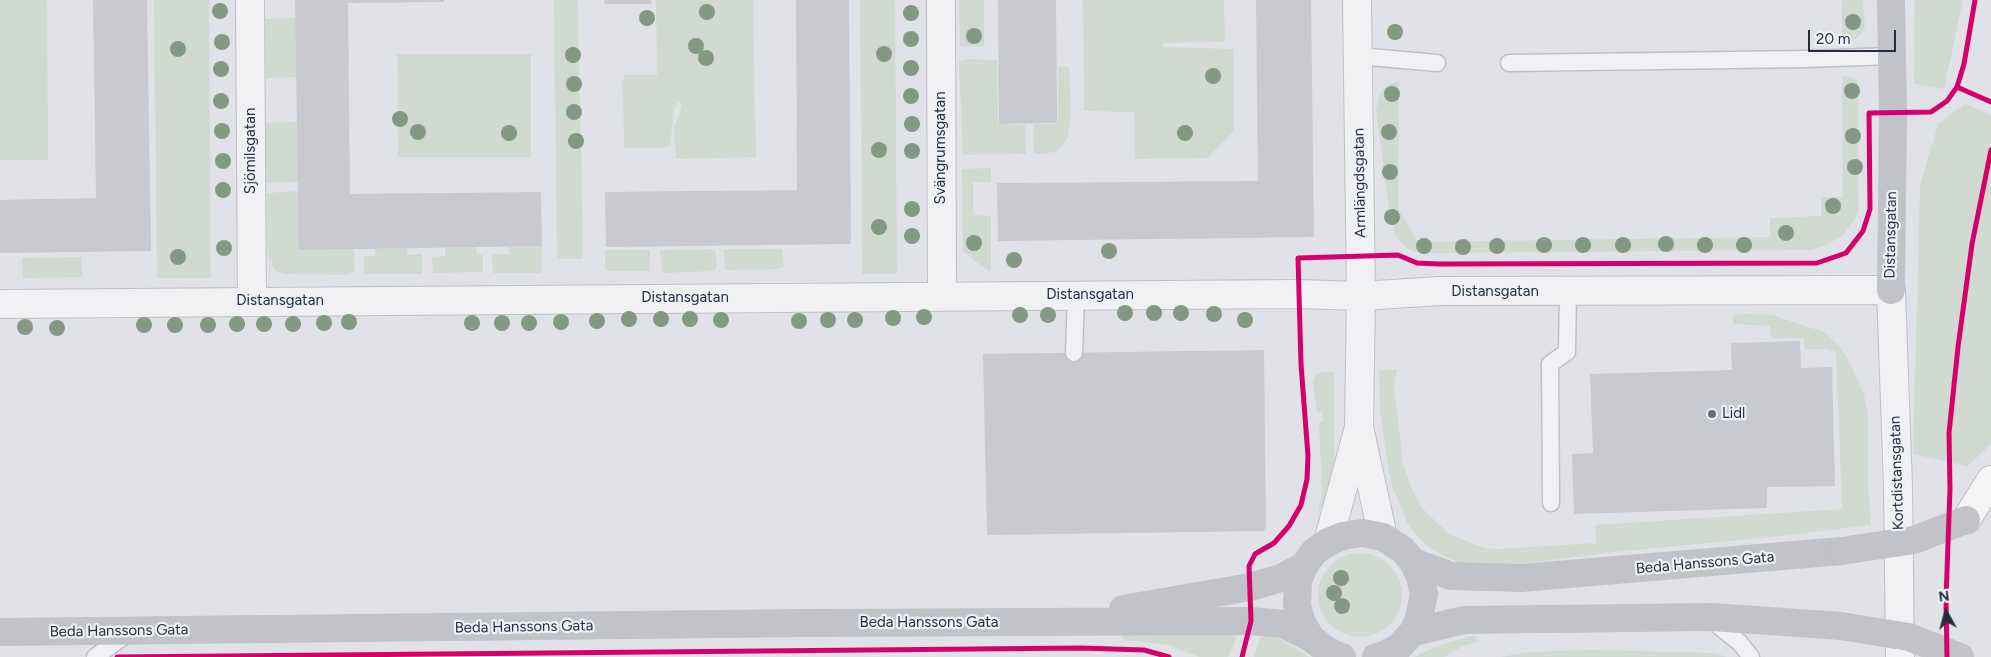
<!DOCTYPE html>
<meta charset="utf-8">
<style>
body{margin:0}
#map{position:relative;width:1991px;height:657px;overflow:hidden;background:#e1e2e7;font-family:Figtree,sans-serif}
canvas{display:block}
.north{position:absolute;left:1921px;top:587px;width:50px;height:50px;-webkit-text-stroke:4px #eef1f6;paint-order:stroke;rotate:353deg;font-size:14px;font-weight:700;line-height:20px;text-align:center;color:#262d41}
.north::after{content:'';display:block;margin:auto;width:18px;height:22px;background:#262d41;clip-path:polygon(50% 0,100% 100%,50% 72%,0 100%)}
.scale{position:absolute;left:1808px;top:30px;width:88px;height:22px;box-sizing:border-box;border:2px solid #262d41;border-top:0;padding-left:6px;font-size:15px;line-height:18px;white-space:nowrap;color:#262d41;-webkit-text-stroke:4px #eef1f6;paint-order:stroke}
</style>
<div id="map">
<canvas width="1991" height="657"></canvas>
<div class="north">N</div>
<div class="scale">20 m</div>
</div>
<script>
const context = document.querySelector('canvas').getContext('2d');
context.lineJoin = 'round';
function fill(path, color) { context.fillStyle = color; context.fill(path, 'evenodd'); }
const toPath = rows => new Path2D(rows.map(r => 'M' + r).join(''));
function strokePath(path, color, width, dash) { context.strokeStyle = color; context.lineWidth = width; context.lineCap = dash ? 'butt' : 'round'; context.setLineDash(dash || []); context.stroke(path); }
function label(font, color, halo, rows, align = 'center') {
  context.font = font + ' Figtree,sans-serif'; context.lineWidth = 4.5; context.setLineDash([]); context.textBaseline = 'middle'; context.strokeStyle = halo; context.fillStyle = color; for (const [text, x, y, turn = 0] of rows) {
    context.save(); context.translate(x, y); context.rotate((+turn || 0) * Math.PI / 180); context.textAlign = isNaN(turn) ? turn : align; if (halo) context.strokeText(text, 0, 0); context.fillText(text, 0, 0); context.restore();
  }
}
fill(toPath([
 [0,0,47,0,48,160,0,160],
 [154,0,209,0,211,278,157,278],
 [554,0,578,0,583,259,557,259],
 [656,0,753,0,756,157,676,159,674,127,682,106,678,101,674,111,670,145,664,148,624,148,623,89,621,89,621,81,624,80,624,75,657,75],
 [860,0,895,0,897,274,862,274],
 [959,0,984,0,984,46,960,46],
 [1083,0,1224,0,1225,42,1163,43,1163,47,1234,49,1234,131,1207,158,1135,159,1134,112,1084,111],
 [1842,0,1863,0,1865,28,1857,39,1842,40],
 [1915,0,1963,0,1944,89,1914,84],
 [296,18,297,77,266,78,265,19],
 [397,54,531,54,531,157,398,157],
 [967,59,997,60,998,124,1025,125,1026,154,963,155,959,61],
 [1058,67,1069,67,1071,110,1068,137,1060,148,1056,152,1038,154,1034,153,1033,124,1058,124],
 [1847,76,1855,79,1858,84,1859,208,1855,219,1842,236,1825,246,1810,250,1431,253,1413,252,1402,244,1396,236,1389,209,1376,110,1380,93,1385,87,1393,83,1399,81,1398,208,1418,242,1770,237,1770,218,1821,216,1821,197,1843,197,1842,77],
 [1965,104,1991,115,1991,444,1968,466,1913,454,1920,185,1938,124],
 [297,122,298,182,266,183,265,123],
 [991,168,991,182,973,182,973,215,991,216,991,268,990,272,963,252,962,169],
 [299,191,299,250,354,249,355,272,345,275,286,274,276,271,272,266,269,260,267,246,267,193],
 [542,246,541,273,493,273,492,255,509,254,508,247],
 [476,247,477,255,483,255,483,272,433,273,432,257,445,256,445,248],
 [407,248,407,255,422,254,422,274,364,274,364,256,375,256,375,249],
 [715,249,717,265,715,271,662,273,660,250],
 [724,249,782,249,784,267,779,269,725,270],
 [605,250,650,250,650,271,605,271],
 [82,257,82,277,23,278,22,258],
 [1745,314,1772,315,1824,332,1839,346,1850,363,1864,395,1868,414,1868,485,1871,525,1773,537,1624,551,1495,567,1477,567,1456,562,1431,549,1415,534,1407,522,1393,488,1389,471,1380,413,1379,370,1397,369,1394,386,1403,464,1414,494,1421,507,1450,535,1485,548,1499,549,1596,543,1595,525,1842,509,1836,352,1826,349,1805,349,1803,338,1771,338,1770,326,1733,324,1733,316],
 [1334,371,1334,461,1331,484,1318,515,1322,490,1319,423,1323,421,1322,412,1317,412,1313,381,1316,375,1320,373],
 '1318 595a42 42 0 1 1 84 0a42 42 0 1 1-84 0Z',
 [1234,632,1236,639,1228,657,1199,657,1169,645,1124,640,1121,636,1124,633],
 [1264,635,1271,635,1282,640,1309,657,1254,657,1260,638],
 [1471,636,1476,637,1478,642,1463,646,1444,657,1414,657,1437,646],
 [1590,650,1716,653,1726,657,1501,657,1527,652]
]), '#d0dad1');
fill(toPath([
 [93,0,147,0,151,251,0,253,0,200,96,198],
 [295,0,444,0,444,2,348,3,350,194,541,192,542,246,299,250],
 [604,0,651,0,652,4,605,4],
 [796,0,849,0,851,244,606,247,605,192,797,190],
 [998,0,1056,0,1057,123,999,124],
 [1256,0,1311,0,1314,237,998,241,997,183,1258,181],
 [1800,341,1801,368,1832,367,1835,486,1767,487,1767,508,1574,514,1572,454,1593,453,1590,374,1732,370,1731,343],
 [1264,350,1266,527,1264,531,987,535,983,354]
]), '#c9cacf');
const lane = toPath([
 [1358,56,1437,63],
 [1509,63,1806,59,1892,56],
 [1074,353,1076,296],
 [1551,503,1550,364,1567,352,1568,292],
 [1712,617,1720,627,1740,643,1751,657],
 [95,657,130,632]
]);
const street = toPath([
 [250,0,252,302],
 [941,0,942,296],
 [1357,0,1361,296,1359,427,1383,537],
 [0,304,1298,294,1361,296,1440,291,1891,290,1898,486,1900,657],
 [1328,542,1358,431]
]);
const primary = toPath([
 [1966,520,1991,480]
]);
strokePath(lane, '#bfc0c5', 19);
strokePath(street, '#bfc0c5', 30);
strokePath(primary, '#bdbfc5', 30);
strokePath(lane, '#f1f1f3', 16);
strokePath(street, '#f1f1f3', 28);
strokePath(toPath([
 [1891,0,1893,113,1891,290],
 [1413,562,1451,576,1521,578,1842,551],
 [1123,609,1250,587,1281,578,1304,566],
 [0,632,807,623,1251,621,1283,624,1311,638],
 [1413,632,1464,620,1712,617,1841,626],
 [1342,657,1329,652,1311,638,1302,623,1297,606,1298,581,1304,566,1314,552,1328,542,1343,536,1362,533,1383,537,1403,550,1413,562,1420,577,1424,594,1419,619,1413,632,1399,647,1384,655,1376,657]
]), '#c2c3c9', 28);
strokePath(primary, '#f5f5f6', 28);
strokePath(toPath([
 [1842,551,1914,540,1966,520],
 [1841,626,1909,637,1960,657]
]), '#c2c3c9', 28);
strokePath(toPath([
 [1957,87,1964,64,1975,0],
 [117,657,1081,648,1144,650,1169,657],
 [1242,657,1251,621,1249,566,1255,554,1274,543,1289,526,1301,505,1307,479,1308,456,1301,364,1298,258,1398,255,1417,263,1439,264,1817,263,1846,253,1863,231,1870,209,1869,113,1931,112,1947,101,1957,87,1991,102],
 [1947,657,1946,599,1950,489,1949,433,1958,347,1972,244,1991,150]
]), '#d6006c', 5);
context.fillStyle = '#839984';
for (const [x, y] of [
 [220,11],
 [707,12],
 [911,13],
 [647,18],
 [1853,22],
 [1395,32],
 [974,36],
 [911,39],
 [222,42],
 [696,46],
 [178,49],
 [884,54],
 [573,55],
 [706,58],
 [911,68],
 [221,69],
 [1213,76],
 [574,84],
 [1852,91],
 [1392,94],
 [911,96],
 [221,101],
 [574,112],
 [400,119],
 [912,124],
 [222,131],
 [418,132],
 [1389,132],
 [509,133],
 [1185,133],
 [1853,136],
 [576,141],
 [879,150],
 [912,151],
 [223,161],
 [1855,167],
 [1390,172],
 [223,190],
 [1833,206],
 [912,209],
 [1392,217],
 [879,227],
 [1786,233],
 [912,236],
 [974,243],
 [1666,244],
 [1544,245],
 [1583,245],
 [1623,245],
 [1705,245],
 [1744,245],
 [1424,246],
 [1497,246],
 [1463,247],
 [224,248],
 [1109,251],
 [178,257],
 [1014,260],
 [1125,313],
 [1154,313],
 [1181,313],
 [1214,314],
 [1020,315],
 [1048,315],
 [924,317],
 [893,318],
 [629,319],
 [661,319],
 [690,319],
 [721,320],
 [828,320],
 [855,320],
 [1245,320],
 [597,321],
 [799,321],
 [349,322],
 [561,322],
 [324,323],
 [472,323],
 [502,323],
 [529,323],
 [237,324],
 [264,324],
 [293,324],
 [144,325],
 [175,325],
 [208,325],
 [25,327],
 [57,328],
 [1341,578],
 [1334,593],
 [1342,606]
]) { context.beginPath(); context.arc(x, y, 8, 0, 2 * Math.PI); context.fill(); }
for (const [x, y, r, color] of [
 [1712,414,5,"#676c7b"]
]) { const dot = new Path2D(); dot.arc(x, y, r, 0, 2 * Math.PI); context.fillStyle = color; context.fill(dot); strokePath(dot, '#eef1f6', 2); }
label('15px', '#262d41', '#eef1f6', [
 ["Svängrumsgatan",941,148,-90],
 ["Sjömilsgatan",251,151,-90],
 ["Armlängdsgatan",1360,183,-91],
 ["Distansgatan",1891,235,-89],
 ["Distansgatan",1495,292],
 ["Distansgatan",1090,295],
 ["Distansgatan",685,298],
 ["Distansgatan",280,301],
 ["Kortdistansgatan",1897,473,-92],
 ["Beda Hanssons Gata",1705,563,-5],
 ["Beda Hanssons Gata",929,623],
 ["Beda Hanssons Gata",524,627,-1],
 ["Beda Hanssons Gata",119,631,-1]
]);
label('15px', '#262d41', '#eef1f6', [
 ["Lidl",1722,414]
], 'left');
</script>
